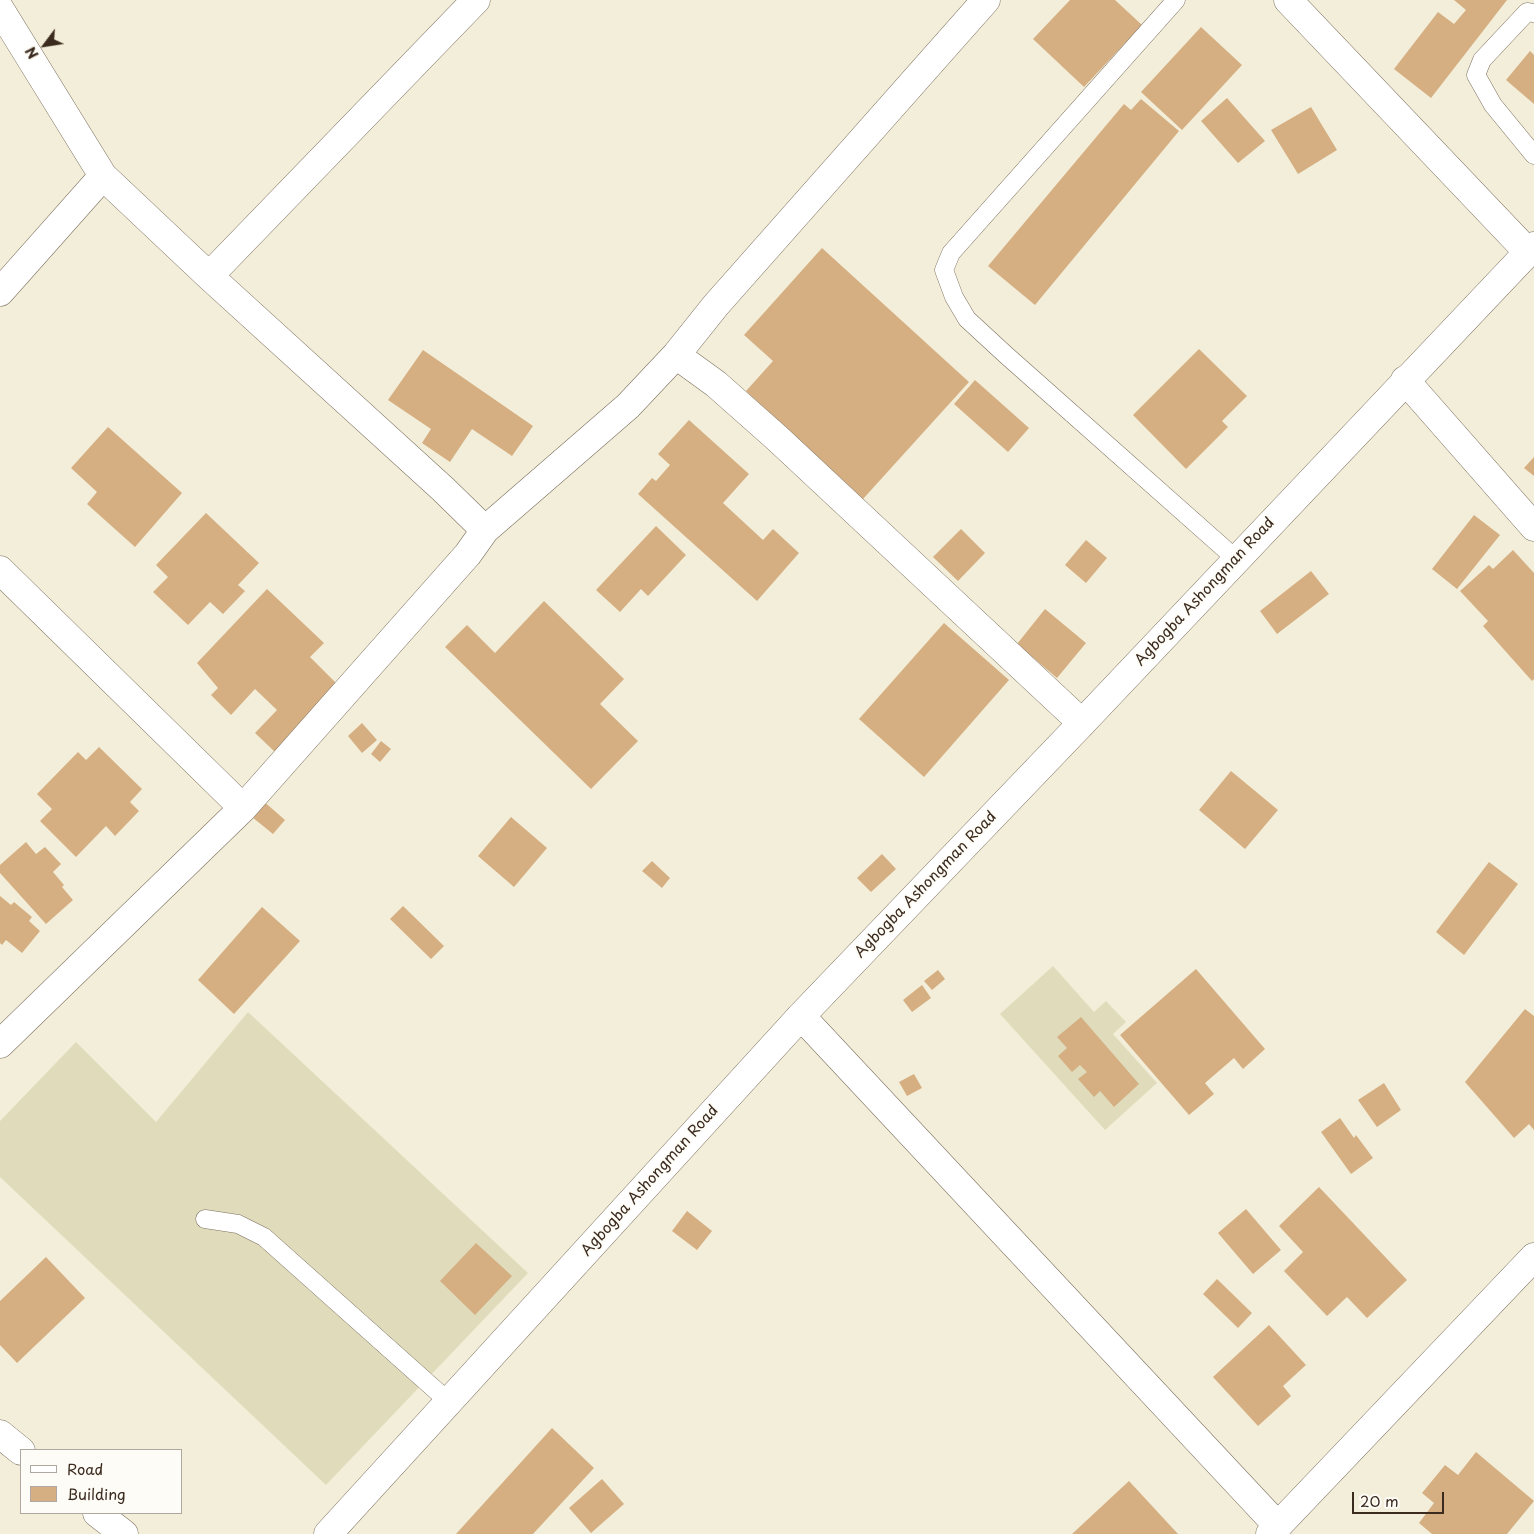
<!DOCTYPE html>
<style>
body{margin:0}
#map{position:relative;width:1534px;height:1534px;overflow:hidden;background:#f3eed9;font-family:"Playpen Sans",sans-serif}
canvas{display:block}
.legend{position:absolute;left:20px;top:1449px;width:162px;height:65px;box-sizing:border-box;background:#fdfcf7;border:1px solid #afa8a0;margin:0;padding:6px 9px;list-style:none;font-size:15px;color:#3b2a1e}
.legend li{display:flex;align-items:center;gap:10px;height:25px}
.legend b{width:25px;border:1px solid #afa8a0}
.north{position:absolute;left:20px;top:20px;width:50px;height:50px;-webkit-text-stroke:4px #fdfcf7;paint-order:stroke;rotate:239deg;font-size:14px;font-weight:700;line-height:20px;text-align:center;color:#3b2a1e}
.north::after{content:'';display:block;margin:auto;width:18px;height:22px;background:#3b2a1e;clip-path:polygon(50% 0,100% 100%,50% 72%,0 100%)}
.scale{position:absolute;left:1352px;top:1492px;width:92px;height:22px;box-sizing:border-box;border:2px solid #3b2a1e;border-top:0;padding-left:6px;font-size:15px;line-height:18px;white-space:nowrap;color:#3b2a1e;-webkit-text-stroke:4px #fdfcf7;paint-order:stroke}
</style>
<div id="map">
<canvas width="1534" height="1534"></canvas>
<ul class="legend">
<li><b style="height:6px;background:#fff"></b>Road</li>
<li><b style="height:14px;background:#d5af82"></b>Building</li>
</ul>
<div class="north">N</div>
<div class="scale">20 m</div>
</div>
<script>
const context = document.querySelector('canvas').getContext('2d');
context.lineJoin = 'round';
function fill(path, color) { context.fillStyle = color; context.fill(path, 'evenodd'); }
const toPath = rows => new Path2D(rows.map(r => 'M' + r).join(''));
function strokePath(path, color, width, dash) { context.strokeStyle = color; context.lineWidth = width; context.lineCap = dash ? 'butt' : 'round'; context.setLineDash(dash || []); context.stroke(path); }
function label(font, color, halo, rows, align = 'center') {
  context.font = font + ' "Playpen Sans",sans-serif'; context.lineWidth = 4; context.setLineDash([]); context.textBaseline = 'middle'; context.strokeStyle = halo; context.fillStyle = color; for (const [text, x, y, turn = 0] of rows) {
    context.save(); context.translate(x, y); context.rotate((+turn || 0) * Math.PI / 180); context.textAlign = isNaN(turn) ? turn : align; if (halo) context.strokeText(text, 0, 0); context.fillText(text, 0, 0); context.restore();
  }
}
fill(toPath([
 [1053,966,1094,1012,1106,1001,1126,1022,1113,1034,1157,1083,1105,1130,1000,1014],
 [248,1012,528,1273,326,1485,0,1177,0,1121,76,1042,156,1122]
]), '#e0dcbb');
fill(toPath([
 [1070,0,1115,0,1142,25,1084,87,1033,39],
 [1454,0,1507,0,1431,98,1394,69,1438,12,1454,24,1466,10],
 [1201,27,1242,65,1182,130,1141,92],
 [1530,51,1534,55,1534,104,1506,80],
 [1227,98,1265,141,1238,163,1201,121],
 [1141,99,1179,131,1035,305,988,266,1124,104,1131,110],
 [1311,107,1337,150,1298,174,1271,130],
 [822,248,969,382,863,499,746,391,773,361,744,335],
 [1199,349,1247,396,1222,421,1228,427,1186,469,1133,415],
 [423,350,533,426,512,456,472,429,450,462,422,443,431,429,388,400],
 [975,380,1029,428,1008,452,954,404],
 [689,420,749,474,723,503,763,540,773,529,799,553,757,601,638,494,652,478,656,481,670,465,658,454],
 [108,427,182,493,135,547,87,504,97,492,71,468],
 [1534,457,1534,476,1524,468],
 [206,513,259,563,238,585,245,591,223,614,210,602,188,625,153,592,168,577,156,565],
 [1474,515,1500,535,1457,589,1432,569],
 [656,526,686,555,648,596,641,589,620,612,596,590],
 [961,529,985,553,958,581,933,557],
 [1086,540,1107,558,1086,583,1065,565],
 [1513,550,1534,573,1534,679,1532,681,1483,626,1488,621,1460,591,1489,565,1493,569],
 [1311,571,1329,594,1277,634,1260,611],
 [267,589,324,643,310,657,339,686,275,752,255,733,277,710,255,689,231,715,211,695,218,688,197,663],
 [544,601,624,679,600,704,638,741,591,789,445,647,467,625,495,653],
 [1045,609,1086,643,1057,678,1017,644],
 [944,623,1009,680,924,777,859,719],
 [362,723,377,740,362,753,348,736],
 [381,741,391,749,380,762,371,754],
 [99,747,142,789,130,802,139,811,115,836,106,826,76,857,40,821,52,809,37,794,78,752,86,760],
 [1231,771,1278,810,1245,849,1199,810],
 [261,799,285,820,273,834,252,817],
 [511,817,547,848,514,887,478,856],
 [26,842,36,854,45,847,61,864,53,872,64,885,62,887,73,900,46,924,0,873,0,865],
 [882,854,896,869,871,892,857,878],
 [652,861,670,878,662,888,642,871],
 [1489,862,1518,884,1464,955,1436,932],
 [0,896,11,905,14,902,32,917,29,921,40,931,22,953,6,940,2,945,0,943],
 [403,906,444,946,431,959,390,919],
 [262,907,300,941,234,1014,198,980],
 [1196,969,1265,1049,1243,1069,1234,1058,1205,1083,1214,1094,1189,1115,1120,1035],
 [938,970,945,979,932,990,924,981],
 [922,985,931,998,912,1012,903,1000],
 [1525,1009,1534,1016,1534,1130,1529,1124,1514,1138,1465,1082],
 [1081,1017,1139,1084,1114,1107,1100,1091,1094,1097,1078,1079,1087,1072,1080,1065,1072,1072,1058,1056,1067,1048,1057,1037],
 [914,1074,922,1088,907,1096,899,1082],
 [1384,1083,1401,1110,1377,1127,1358,1100],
 [1340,1118,1354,1138,1356,1135,1373,1158,1351,1174,1321,1132],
 [1319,1187,1407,1280,1367,1318,1347,1297,1327,1316,1284,1271,1303,1252,1279,1226],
 [1246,1209,1281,1250,1253,1274,1218,1233],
 [687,1211,712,1231,697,1250,672,1231],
 [476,1243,512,1276,475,1315,440,1281],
 [46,1257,85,1298,17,1363,0,1345,0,1301],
 [1217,1279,1252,1313,1238,1328,1203,1294],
 [1269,1325,1306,1365,1283,1386,1291,1396,1258,1426,1213,1377],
 [552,1428,594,1468,533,1534,456,1534],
 [1476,1452,1534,1501,1507,1534,1432,1534,1419,1523,1434,1503,1422,1493,1445,1465,1458,1475],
 [602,1479,624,1504,591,1533,569,1508],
 [1129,1481,1178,1534,1072,1534]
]), '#d5af82');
const service = toPath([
 [1176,0,951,253,944,270,954,297,967,319,1006,355,1236,559],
 [1534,13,1527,12,1482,60,1476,75,1493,105,1534,155],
 [205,1219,238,1224,264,1237,449,1402]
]);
const minor = toPath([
 [1288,0,1528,252],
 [0,9,103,176,209,276,443,489,485,530,468,554,243,808,0,1044],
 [209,276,476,0],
 [0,292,103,176],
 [676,355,716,305,986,0],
 [1405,380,1534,527],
 [485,530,628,406,676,355,716,384,777,438,1082,723],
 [0,570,243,808],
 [801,1016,1278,1526],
 [0,1434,21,1451],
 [97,1513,124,1534],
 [1270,1534,1534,1257]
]);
const tertiary = toPath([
 [328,1534,801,1016,1082,723,1534,246]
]);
strokePath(service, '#7b6f5f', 19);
strokePath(minor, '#7b6f5f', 29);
strokePath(tertiary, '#7b6f5f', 29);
strokePath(service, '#fff', 18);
strokePath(minor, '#fff', 28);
strokePath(tertiary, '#fff', 28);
label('15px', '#3b2a1e', '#fdfcf7', [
 ["Agbogba Ashongman Road",1205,592,-47],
 ["Agbogba Ashongman Road",926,885,-46],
 ["Agbogba Ashongman Road",650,1181,-48]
]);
</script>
